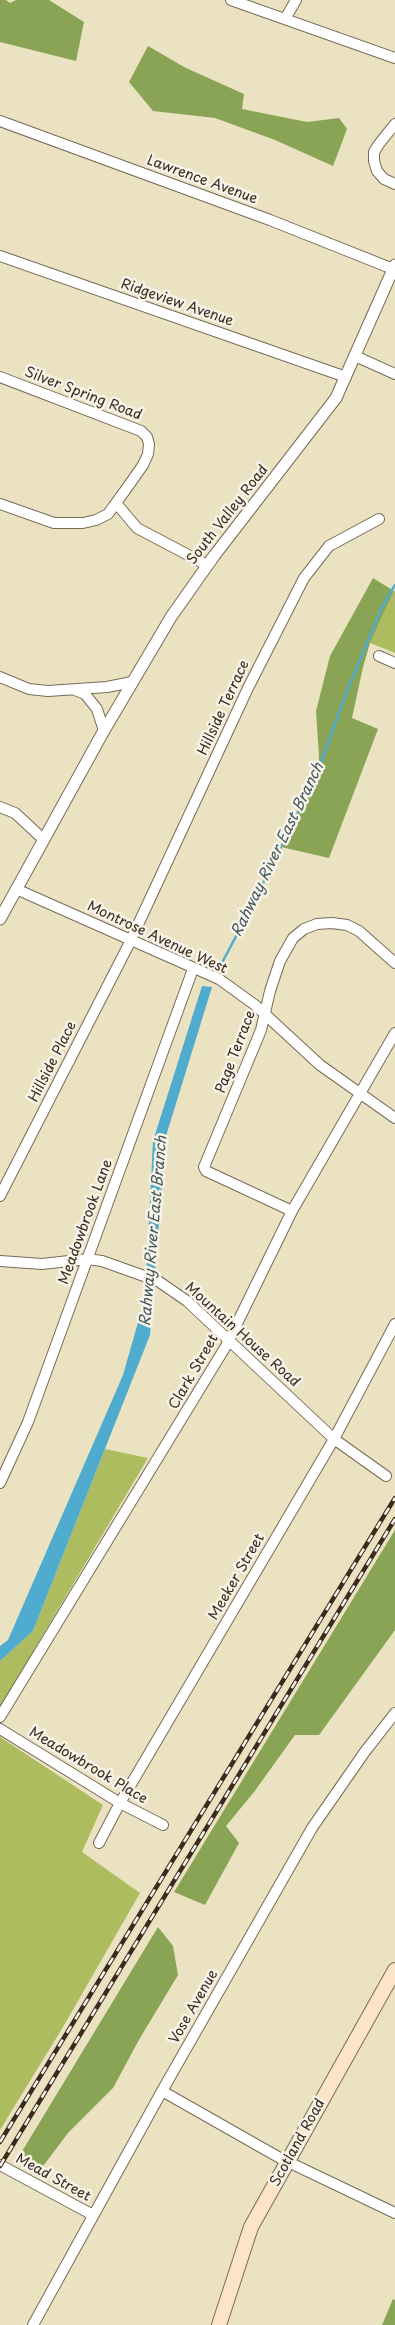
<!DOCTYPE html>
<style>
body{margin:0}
canvas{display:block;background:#ebe2c2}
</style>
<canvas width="395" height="2325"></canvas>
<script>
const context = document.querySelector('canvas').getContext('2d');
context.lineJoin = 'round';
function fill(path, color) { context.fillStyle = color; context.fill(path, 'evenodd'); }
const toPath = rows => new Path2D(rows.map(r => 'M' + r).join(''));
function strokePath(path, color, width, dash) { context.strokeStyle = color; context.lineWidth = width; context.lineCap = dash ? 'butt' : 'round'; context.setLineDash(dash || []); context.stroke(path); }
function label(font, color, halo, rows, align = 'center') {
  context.font = font + ' "Playpen Sans",sans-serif'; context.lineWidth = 5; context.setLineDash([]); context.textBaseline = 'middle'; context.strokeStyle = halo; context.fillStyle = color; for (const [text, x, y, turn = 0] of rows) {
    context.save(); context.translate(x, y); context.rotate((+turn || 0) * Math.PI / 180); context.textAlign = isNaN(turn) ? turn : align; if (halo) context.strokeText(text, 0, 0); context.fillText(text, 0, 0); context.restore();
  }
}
fill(toPath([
 [394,591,395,591,395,653,370,643],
 [105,1449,148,1458,0,1707,0,1661,33,1631],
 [0,1737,103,1805,82,1852,140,1893,63,2027,0,2130]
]), '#adbc5f');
fill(toPath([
 [0,0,6,0,10,3,16,0,49,0,84,22,76,61,0,42],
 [148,46,186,68,244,94,242,109,307,122,339,118,347,129,333,166,275,140,215,118,153,111,129,82],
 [373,578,394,591,370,643,363,667,352,718,378,729,329,858,281,847,318,771,319,756,316,711,330,656],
 [395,1530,395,1630,319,1735,295,1735,254,1792,226,1826,239,1843,205,1905,174,1892],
 [158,1927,173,1946,178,1975,140,2038,113,2088,68,2133,38,2173,18,2158],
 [393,2299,395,2300,395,2325,382,2325]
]), '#8aa456');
fill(toPath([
 [202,986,212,987,166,1136,150,1335,33,1631,0,1661,0,1646,8,1640,123,1375,145,1298,153,1141]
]), '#50acce');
strokePath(toPath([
 [215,976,251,908,318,771,345,696,381,609,395,585]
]), '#50acce', 2.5);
const minor = toPath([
 [231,0,395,58],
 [285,19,296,0],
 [0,121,270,220,393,269],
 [395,124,379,144,374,152,374,161,377,171,384,179,395,184],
 [0,256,346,377],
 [355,356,395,374],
 [0,377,141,431,147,437,149,444,148,454,143,465,129,485,108,514,96,520,83,523,54,523,0,504],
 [116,503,137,528,207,565],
 [379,656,395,663],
 [0,677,29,689,48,691,107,687,132,682],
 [75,690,85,694,97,709,104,731],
 [0,807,15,813,43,839],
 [16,889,219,979,255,1005,320,1065,395,1118],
 [0,1196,129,944,248,688,304,578,329,546,379,519],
 [292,1211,206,1171,204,1167,261,1030,270,991,280,961,293,938,304,929,317,924,332,923,347,925,359,931,395,963],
 [0,1261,42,1264,87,1259,102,1261,158,1281,187,1301,334,1439,386,1476],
 [0,1483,28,1422,193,969],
 [0,1717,226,1346,292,1211,395,1033],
 [0,1729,120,1803,163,1825],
 [99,1843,120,1803,334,1439,395,1324],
 [162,2091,280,2158,395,2213],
 [0,2165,93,2215],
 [33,2325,162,2091,312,1828,364,1753,395,1713]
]);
const tertiary = toPath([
 [0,919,102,734,171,617,214,556,336,398,395,265]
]);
const secondary = toPath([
 [219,2325,251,2227,395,1970]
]);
strokePath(minor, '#796a57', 12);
strokePath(tertiary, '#796a57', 13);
strokePath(secondary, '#796a57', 16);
strokePath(minor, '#fff', 10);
strokePath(tertiary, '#fff', 11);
strokePath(secondary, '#fee4c6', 14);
const rail = toPath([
 [0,2142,395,1498],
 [0,2166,395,1519]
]);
strokePath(rail, '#3b2a1e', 4.5);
strokePath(rail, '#f7f3e8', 2.5, [8]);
label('14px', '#3b2a1e', '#f7f3e8', [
 ["Lawrence Avenue",202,180,20],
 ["Ridgeview Avenue",177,303,19],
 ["Silver Spring Road",83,394,21],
 ["South Valley Road",228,515,-52],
 ["Hillside Terrace",224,708,-65],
 ["Montrose Avenue West",157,938,25],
 ["Page Terrace",236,1052,-69],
 ["Hillside Place",53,1062,-63],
 ["Meadowbrook Lane",86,1222,-70],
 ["Mountain House Road",242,1335,42],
 ["Clark Street",194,1372,-60],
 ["Meeker Street",237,1577,-60],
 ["Meadowbrook Place",88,1766,31],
 ["Vose Avenue",194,2007,-60],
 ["Scotland Road",298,2143,-61],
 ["Mead Street",53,2178,29]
]);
label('italic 15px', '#42585c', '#f7f3e8', [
 ["Rahway River East Branch",278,850,-64],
 ["Rahway River East Branch",154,1231,-85]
]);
</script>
